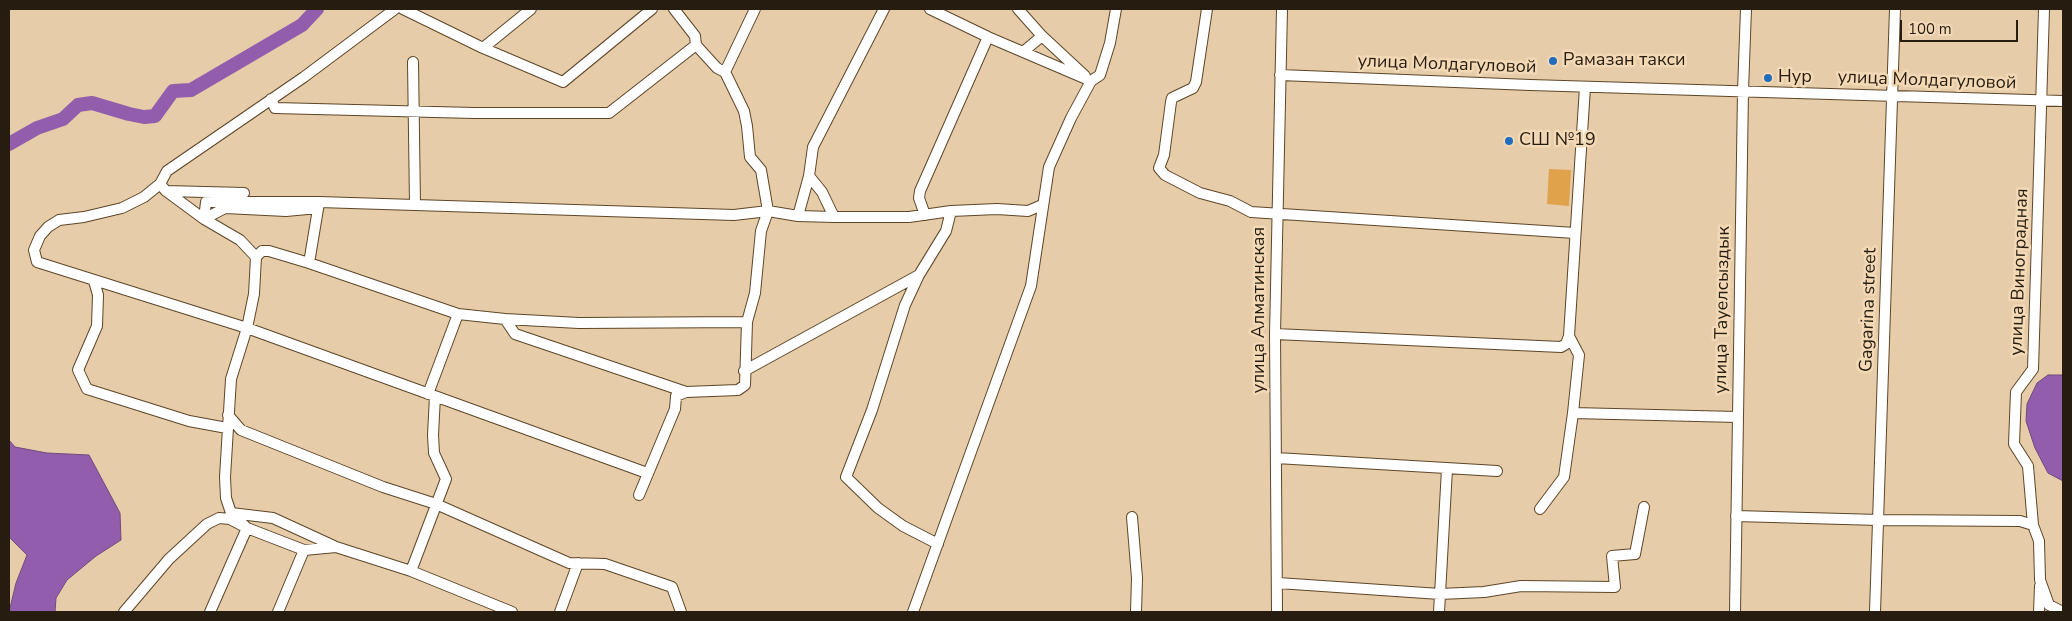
<!DOCTYPE html>
<meta charset="utf-8">
<style>
body{margin:0}
#map{position:relative;width:2072px;height:621px;overflow:hidden;background:#e7cca9;font-family:"Nunito Sans",sans-serif}
canvas{display:block}
.frame{position:absolute;inset:0;border:10px solid #261c0f;pointer-events:none}
.scale{position:absolute;left:1900px;top:20px;width:118px;height:22px;box-sizing:border-box;border:2px solid #261c0f;border-top:0;padding-left:6px;font-size:15px;line-height:18px;white-space:nowrap;color:#261c0f;-webkit-text-stroke:4px #f4d9b6;paint-order:stroke}
</style>
<div id="map">
<canvas width="2072" height="621"></canvas>
<div class="frame"></div>
<div class="scale">100 m</div>
</div>
<script>
const context = document.querySelector('canvas').getContext('2d');
context.lineJoin = 'round';
function fill(path, color) { context.fillStyle = color; context.fill(path, 'evenodd'); }
const toPath = rows => new Path2D(rows.map(r => 'M' + r).join(''));
function strokePath(path, color, width, dash) { context.strokeStyle = color; context.lineWidth = width; context.lineCap = dash ? 'butt' : 'round'; context.setLineDash(dash || []); context.stroke(path); }
function label(font, color, halo, rows, align = 'center') {
  context.font = font + ' "Nunito Sans",sans-serif'; context.lineWidth = 5; context.setLineDash([]); context.textBaseline = 'middle'; context.strokeStyle = halo; context.fillStyle = color; for (const [text, x, y, turn = 0] of rows) {
    context.save(); context.translate(x, y); context.rotate((+turn || 0) * Math.PI / 180); context.textAlign = isNaN(turn) ? turn : align; if (halo) context.strokeText(text, 0, 0); context.fillText(text, 0, 0); context.restore();
  }
}
fill(toPath([
 [1549,169,1571,170,1569,206,1547,204]
]), '#e0a24b');
const water = toPath([
 [2048,375,2063,375,2063,481,2048,473,2035,448,2026,421,2027,404,2037,383,2048,375],
 [9,440,15,447,47,453,89,455,120,513,121,540,96,556,67,580,56,598,55,612,9,612,16,583,27,555,9,537,9,440]
]);
fill(water, '#915dac');
strokePath(water, '#714a7d', 1);
strokePath(toPath([
 [9,144,37,128,63,119,78,105,92,103,129,114,144,117,155,116,173,91,191,90,302,25,317,9]
]), '#915dac', 14);
const minor = toPath([
 [395,9,304,77,167,171,160,184,144,197,122,208,84,217,59,220,48,227,40,236,34,250,37,262,247,328,647,473],
 [403,9,483,48,563,82,652,9],
 [930,9,988,37,1091,81],
 [1018,9,1042,36,1085,76],
 [1207,9,1196,82,1193,88,1172,98,1171,102,1164,155,1159,168,1165,175,1200,193,1230,201,1251,212,1575,233],
 [483,48,531,9],
 [1023,52,1042,36],
 [413,62,415,205],
 [725,72,755,9],
 [1280,75,1530,85,2063,101],
 [271,99,275,108,474,113,609,113,696,45],
 [160,184,166,191,204,219,206,202,319,202,734,215,768,211,798,216,834,217,909,217,951,211],
 [166,191,244,193,232,203],
 [925,215,919,198,920,191,988,37],
 [798,216,809,176],
 [834,217,822,192,809,176,813,147,884,9],
 [204,219,225,208,286,211,318,208],
 [204,219,240,240,256,257],
 [309,263,319,203],
 [94,281,98,295,97,326,78,370,87,389,189,421,227,428],
 [505,319,515,334,686,392],
 [1275,334,1561,347,1566,344,1569,336,1585,87],
 [744,371,919,275],
 [428,394,458,314],
 [1573,413,1737,417],
 [228,415,241,430,383,487,436,504,569,563,605,564,672,587,681,612],
 [1276,458,1497,471],
 [639,495,675,409,676,396,686,392,738,390,745,385,747,322,755,293,761,231,768,211,761,170,750,157,747,126,744,111,725,72,717,68,696,45,695,36,674,9],
 [1540,509,1564,477,1573,413,1579,355,1569,336],
 [231,513,273,518,334,546],
 [1736,516,1879,520,2020,521,2033,525,2039,541,2040,580,2049,605,2063,612],
 [1132,517,1137,578,1136,612],
 [2033,525,2028,466,2014,444,2016,392,2033,369,2044,9],
 [938,544,903,526,878,508,846,477,872,410,905,305,919,275,946,231,951,211,997,209,1028,211,1042,205],
 [411,571,446,479,434,453,433,435,435,396],
 [1278,583,1440,594,1484,592,1521,586,1615,587,1612,556,1635,554,1644,507],
 [124,612,169,559,207,524,219,518,230,519,247,528,210,612],
 [278,612,304,550],
 [512,612,411,571,336,547,304,550,247,528,231,513,226,498,225,477,231,379,247,328,254,294,256,257,262,251,269,251,309,263,458,314,505,319,579,323,747,322],
 [560,612,578,563],
 [913,612,1031,286,1049,167,1071,118,1091,81,1100,75,1110,43,1116,9],
 [1277,612,1275,334,1282,9],
 [1439,612,1447,469],
 [1735,612,1743,91,1746,9],
 [1875,612,1895,9],
 [2039,612,2040,586]
]);
strokePath(minor, '#5d4628', 12);
strokePath(minor, '#fff', 10);
for (const [x, y, r, color] of [
 [1553,61,5,"#216dbd"],
 [1768,78,5,"#216dbd"],
 [1509,141,5,"#216dbd"]
]) { const dot = new Path2D(); dot.arc(x, y, r, 0, 2 * Math.PI); context.fillStyle = color; context.fill(dot); strokePath(dot, '#f4d9b6', 2); }
label('18px', '#261c0f', '#f4d9b6', [
 ["Рамазан такси",1563,61],
 ["Нур",1778,78],
 ["СШ №19",1519,141]
], 'left');
label('18px', '#261c0f', '#f4d9b6', [
 ["улица Молдагуловой",1447,65,2],
 ["улица Молдагуловой",1927,81,2],
 ["улица Виноградная",2020,272,-88],
 ["улица Алматинская",1260,310,-90],
 ["улица Тауелсыздык",1723,310,-89],
 ["Gagarina street",1869,310,-88]
]);
</script>
